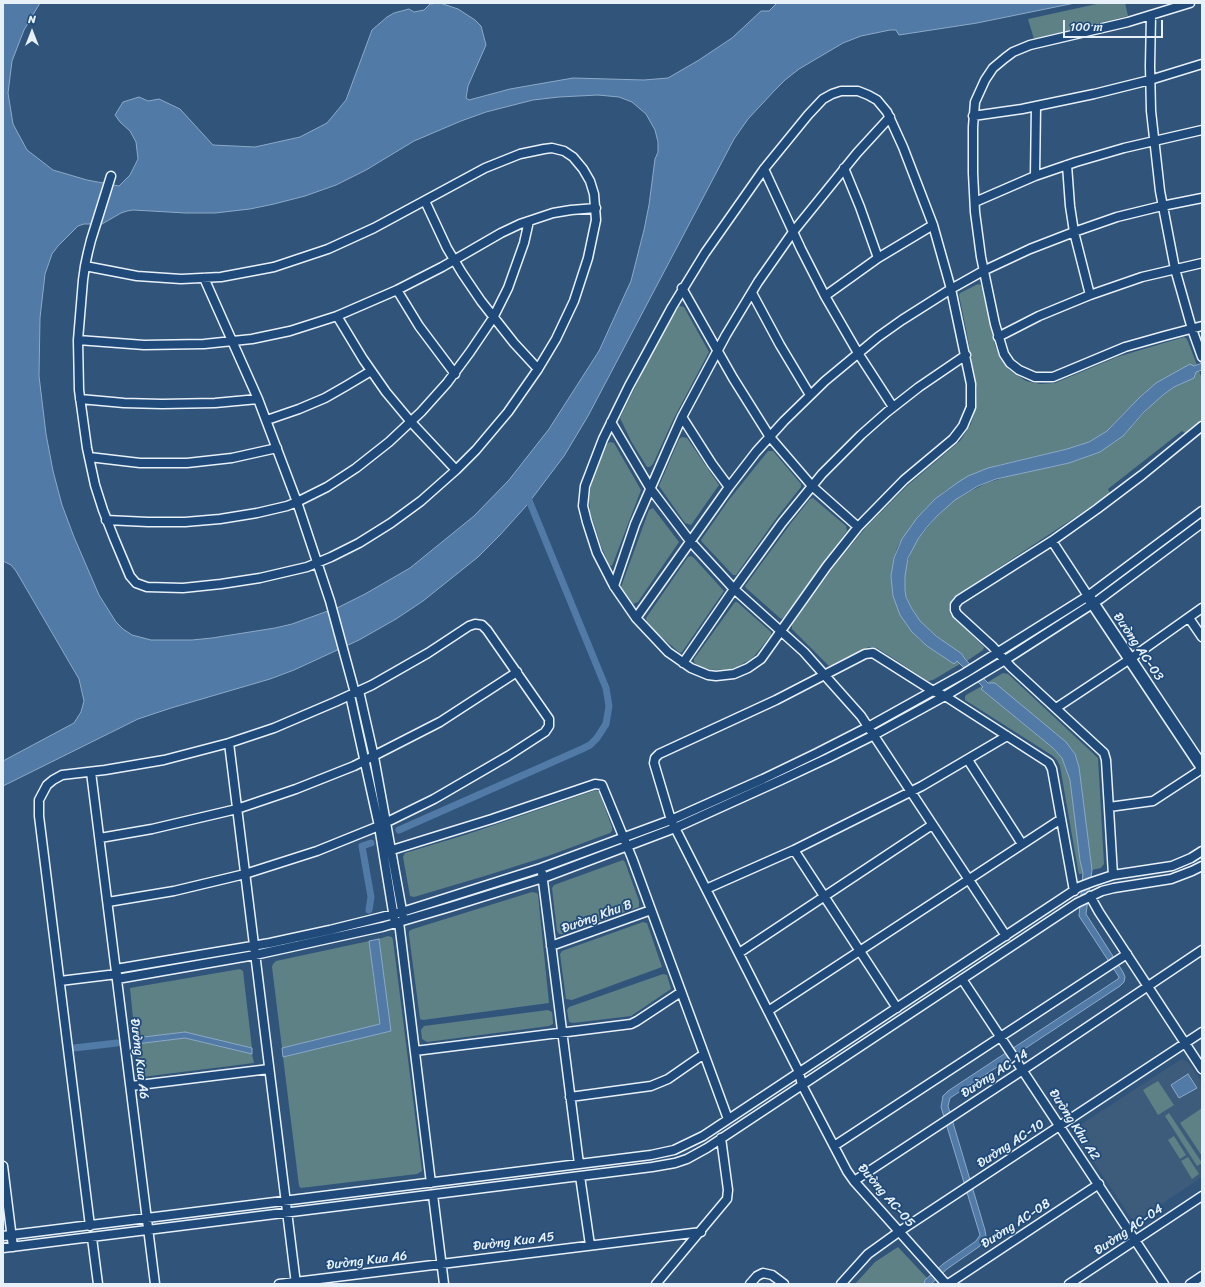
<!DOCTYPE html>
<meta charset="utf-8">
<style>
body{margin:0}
#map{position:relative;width:1205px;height:1287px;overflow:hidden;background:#31547b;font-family:Sriracha,sans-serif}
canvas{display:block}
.frame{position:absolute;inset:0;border:4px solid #e8f1f8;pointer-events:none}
.north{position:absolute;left:12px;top:12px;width:40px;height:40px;-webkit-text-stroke:3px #1f4a7a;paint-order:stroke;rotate:0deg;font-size:11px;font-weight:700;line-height:16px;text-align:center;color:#e8f1f8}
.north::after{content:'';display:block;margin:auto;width:14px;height:18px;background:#e8f1f8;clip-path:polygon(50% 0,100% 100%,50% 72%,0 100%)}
.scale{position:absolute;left:1063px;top:20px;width:100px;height:18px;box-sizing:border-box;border:2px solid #e8f1f8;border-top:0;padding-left:5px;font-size:12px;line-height:14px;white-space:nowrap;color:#e8f1f8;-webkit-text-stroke:3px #1f4a7a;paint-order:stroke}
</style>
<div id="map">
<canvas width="1205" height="1287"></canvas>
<div class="frame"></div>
<div class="north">N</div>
<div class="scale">100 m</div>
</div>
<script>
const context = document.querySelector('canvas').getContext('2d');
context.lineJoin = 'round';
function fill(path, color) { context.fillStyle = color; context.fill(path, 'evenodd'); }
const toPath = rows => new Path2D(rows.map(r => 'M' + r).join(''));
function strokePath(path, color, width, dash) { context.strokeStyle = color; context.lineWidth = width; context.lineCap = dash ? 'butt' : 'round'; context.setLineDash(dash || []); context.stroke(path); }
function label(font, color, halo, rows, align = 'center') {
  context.font = font + ' Sriracha,sans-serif'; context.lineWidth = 3.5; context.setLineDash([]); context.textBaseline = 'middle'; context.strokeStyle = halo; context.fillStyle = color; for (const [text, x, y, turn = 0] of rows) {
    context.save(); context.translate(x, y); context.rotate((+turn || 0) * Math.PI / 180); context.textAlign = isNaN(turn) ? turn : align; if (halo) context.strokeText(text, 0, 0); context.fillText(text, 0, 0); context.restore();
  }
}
fill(toPath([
 [1180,1060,1184,1060,1188,1062,1202,1083,1202,1177,1138,1220,1133,1220,1131,1218,1075,1134,1075,1130,1077,1127]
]), '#3d5c7b');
fill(toPath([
 [1101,3,1125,3,1128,16,1034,39,1028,19],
 [978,284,981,285,995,345,1000,358,1008,369,1026,381,1040,384,1055,383,1117,357,1184,337,1187,339,1197,365,1156,383,1139,398,1107,431,1089,442,1067,449,999,465,978,472,945,491,926,508,902,539,897,548,894,558,891,576,893,596,919,639,936,652,954,664,957,661,960,664,933,680,928,681,877,648,869,647,829,666,792,629,792,625,835,565,867,526,908,485,960,441,971,424,976,407,977,389,966,329,959,295,960,293],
 [679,306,684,307,709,352,674,418,653,464,650,467,647,467,631,441,620,418,654,349],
 [1199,371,1202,379,1202,420,1185,433,1182,431,1108,489,1110,493,1083,512,953,598,949,606,950,614,984,647,983,650,967,661,962,654,943,641,925,627,916,616,906,597,904,584,905,570,911,552,918,539,937,516,955,500,971,491,987,483,1006,477,1069,463,1100,452,1123,436,1152,404,1174,387,1194,378,1196,372],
 [682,437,687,438,719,485,691,525,685,523,659,486,679,439],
 [610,442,614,443,641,490,612,566,609,565,601,546,590,512,589,500,591,485,607,444],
 [768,451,773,451,801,484,801,487,778,516,736,575,733,575,702,542,701,540,728,501],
 [813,498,846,526,847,531,783,618,781,619,746,588,745,586,791,523,810,499],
 [653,508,679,542,638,602,633,604,621,587,649,510],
 [691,556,694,558,724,591,682,652,680,653,659,635,647,622,646,618,688,557],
 [735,602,737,602,771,632,771,635,756,654,751,659,737,667,730,669,715,670,703,668,696,664,694,662,694,659],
 [1003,673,1008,674,1098,758,1104,864,1101,868,1092,870,1079,767,1075,754,1071,748,988,682],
 [982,686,983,687,981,689,1053,748,1062,758,1070,780,1083,874,1079,874,1078,870,1060,766,1057,760,1053,756,965,700,965,697,966,695],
 [596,790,599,792,612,827,612,831,610,833,548,856,488,875,414,897,410,896,403,857,405,853,468,834],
 [623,860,625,862,639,901,639,907,563,934,559,934,557,931,552,888,554,885],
 [532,892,537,893,538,895,549,1003,423,1020,420,1019,409,935,409,931,413,929],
 [643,922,647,923,662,967,572,1000,566,999,560,954,562,951],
 [388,936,392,937,393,940,422,1171,417,1174,301,1188,299,1186,283,1057,391,1031,379,939],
 [369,941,380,1024,282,1048,272,967,273,964,276,961],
 [240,969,243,971,252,1048,185,1032,135,1038,130,988],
 [663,974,667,975,671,989,631,1016,573,1023,569,1022,567,1010,569,1007],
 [548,1010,552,1012,553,1022,553,1024,549,1026,427,1042,422,1039,421,1030,424,1026],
 [185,1038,252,1054,254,1063,142,1077,140,1076,136,1044],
 [1158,1081,1174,1105,1158,1115,1143,1090],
 [1202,1108,1202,1156,1180,1123],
 [1169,1113,1202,1163,1197,1166,1165,1116],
 [1174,1136,1186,1155,1180,1159,1168,1140],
 [1188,1157,1199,1174,1192,1179,1181,1161],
 [898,1247,927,1278,924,1284,855,1284,875,1262]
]), '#5e8185');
const water = toPath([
 [3,3,40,3,24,30,12,61,8,93,13,124,27,150,53,170,87,180,119,186,130,175,138,159,136,142,130,131,120,122,115,115,123,102,139,97,148,101,159,99,180,109,213,145,255,147,300,137,327,123,346,100,372,30,387,17,394,13,409,9,414,12,424,10,430,4,440,3,458,9,475,20,481,26,486,45,468,86,466,98,469,100,510,89,573,78,644,80,668,78,699,60,732,38,761,11,769,11,777,3,1075,3,977,23,899,35,896,30,890,30,861,36,843,43,799,69,785,80,775,90,748,119,734,139,588,416,564,456,527,505,500,535,478,557,423,601,396,619,359,640,294,670,270,679,171,708,138,719,3,786,3,761,74,723,81,712,84,701,79,679,16,571,11,565,3,561,3,3],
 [598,95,619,97,632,102,646,114,655,130,658,142,658,152,655,159,649,205,644,230,631,281,599,351,549,429,509,480,474,516,410,568,365,594,339,607,292,624,275,628,212,638,192,640,151,640,132,635,123,629,116,622,99,595,74,537,62,505,53,471,46,434,39,376,40,318,45,274,52,254,58,246,78,226,84,224,102,224,121,213,127,211,133,210,186,213,215,213,250,209,274,204,305,196,336,185,366,170,414,141,461,121,486,112,533,100,559,97,598,95],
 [1202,363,1202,370,1196,372,1194,378,1174,387,1163,395,1144,412,1123,436,1100,452,1069,463,996,479,978,486,955,500,937,516,927,527,918,539,908,558,905,576,905,590,906,597,912,609,920,621,936,636,962,654,965,659,988,683,995,683,1066,742,1075,754,1079,767,1092,870,1086,914,1123,972,1125,977,1124,982,1120,986,950,1098,948,1106,985,1230,986,1237,980,1246,947,1269,931,1284,924,1284,925,1280,943,1264,976,1241,980,1235,941,1107,943,1096,948,1091,1118,979,1119,977,1079,916,1083,873,1080,861,1070,780,1062,758,1053,748,981,689,983,687,957,661,954,664,927,646,912,632,900,615,893,596,891,576,894,558,902,539,917,518,935,499,957,483,968,476,988,468,1067,449,1089,442,1107,431,1139,398,1156,383,1190,364,1194,366,1202,363],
 [379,939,391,1031,283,1057,282,1048,380,1024,369,941,379,939],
 [185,1032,252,1048,252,1054,185,1038,136,1044,135,1038,185,1032],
 [1188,1074,1197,1088,1179,1098,1171,1085,1188,1074]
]);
fill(water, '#517aa6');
strokePath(water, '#8daac7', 1);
strokePath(toPath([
 [399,830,582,749,590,745,597,738,606,724,609,706,606,688,526,493],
 [369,910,371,897,362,846,371,843],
 [74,1048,117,1043]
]), '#517aa6', 7);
const street = toPath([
 [1190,3,1128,22,1030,45,1013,52,1005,58,993,68,985,80,975,102,973,127,973,173,975,212,981,257,995,324,1004,354,1010,363,1019,370,1035,377,1053,377,1125,347,1164,336,1202,326],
 [1151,15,1150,66,1151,111,1160,191,1175,269,1192,329,1202,357],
 [841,91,858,91,868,95,877,100,887,112,903,147,933,225,951,289,971,384,971,407,963,426,953,439,904,480,858,527,827,566,761,659,748,668,734,674,716,676,708,675,691,668,668,652,636,618,614,586,597,553,587,522,583,506,585,486,603,439,629,386,672,307,705,253,764,169,808,115,823,99,832,94,841,91],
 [973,116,1022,109,1094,94,1150,80,1202,64],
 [1067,165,1070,206,1074,232,1090,295],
 [844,168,860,207,878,258],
 [764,169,801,249,825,296,858,353,893,407],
 [1035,176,1036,106],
 [425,201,447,248,462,273,481,301,514,343,538,369],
 [975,202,1035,176,1076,162,1124,148,1202,130],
 [85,266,137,276,181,279,221,277,274,267,328,249,374,228,485,168,520,154,544,149,552,148,564,151,573,157,583,169,590,181,594,194,596,220,588,258,574,301,556,339,538,369,508,412,476,450,456,470,421,501,391,523,359,543,331,557,307,567,260,578,221,584,183,588,147,587,136,583,130,576,114,538,103,510,95,485,87,448,79,390,78,340,83,280,85,266,88,252,91,240,111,176],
 [204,278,258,399,297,502,330,601,355,693],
 [682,288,733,378,770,437,812,486,858,527],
 [397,290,419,326,455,374],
 [752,293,780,345,810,395],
 [825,296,878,258,933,225],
 [337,316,363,359,386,392,411,422,456,470],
 [998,337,1039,316,1090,295,1142,277,1202,263],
 [78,340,144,345,204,344,252,339,290,331,337,316,397,290,442,267,501,233,520,224,553,213,571,210,596,208],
 [80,399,124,403,162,404,215,403,258,399],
 [682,417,712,464,729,487],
 [267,420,299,409,325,398,346,386,371,371],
 [611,422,650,488,690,541,734,589,804,652,861,716,1006,936],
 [89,457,140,463,187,463,232,458,277,448],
 [106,520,148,522,185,522,220,519,257,513,287,506,297,502,327,487,356,468,389,442,421,412,447,383,470,352,493,318,508,288,524,243,529,221],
 [1052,541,1088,596],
 [614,586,635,524,669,446,682,417,726,335,758,282,793,232,857,153,890,117],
 [636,618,729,487,756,452,784,421,825,381,878,337,902,320,951,289,983,271,1030,249,1074,232,1117,217,1162,206,1202,198],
 [1189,618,1202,637],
 [683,663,734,589,782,523,822,474,861,435,887,412,919,387,966,355],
 [359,691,374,757,403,916],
 [350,695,379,826,394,918],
 [1056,708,1130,659,1202,608],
 [229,743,296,1284],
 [968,760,1022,844],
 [91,772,155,1284],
 [1109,807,1153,801,1202,769],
 [100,838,152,829,237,809,296,789,354,766,440,722,517,672],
 [392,850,492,819,595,784,602,785,632,858,728,1119],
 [794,850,897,1008],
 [542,873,579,1164],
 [1113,875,1106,760,1104,753,1011,667,992,646,957,614,955,610,955,605,959,600,1052,541,1097,509,1142,475,1202,426],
 [706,889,794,850,922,786,1007,736],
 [1090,896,1099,912,1202,1069],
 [399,922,431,1183],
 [551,946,651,910],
 [739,953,932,825],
 [116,969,270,943,330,930,402,912,541,868,671,820,763,779,817,753,868,727,965,673,1088,596,1202,511],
 [117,979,255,955,382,927,450,907,543,878,675,828,781,780,828,758,874,735,945,696,1005,660,1100,599,1202,523],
 [962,979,1164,1284],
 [60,981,117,974],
 [768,1011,1061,819],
 [415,1051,631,1024,637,1021,681,992],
 [131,1086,269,1069],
 [570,1097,651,1086,668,1079,704,1054],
 [834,1146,1127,954],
 [3,1166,13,1247],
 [580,1176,590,1245],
 [854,1181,1023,1070,1202,950],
 [433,1195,444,1284],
 [90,1226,39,816,39,800,47,785,53,780,62,775,105,770,164,760,229,743,274,728,335,702,372,685,428,653,469,626,475,624,482,625,487,630,549,719,549,726,545,732,508,756,434,799,379,826,317,851,245,874,174,891,108,902],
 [3,1236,651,1155,674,1150,703,1136,1079,887,1092,882,1113,875,1172,866,1191,858,1202,851],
 [92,1238,98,1284],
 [3,1248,652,1167,675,1163,687,1159,707,1148,1077,903,1102,891,1114,888,1171,879,1192,871,1202,866],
 [279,1284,701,1232],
 [656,1284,727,1199,728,1190,721,1138],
 [750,1284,757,1276,763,1273,772,1275,784,1284],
 [841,1284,868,1254,900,1231,1202,1032],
 [946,1284,854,1181,847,1171,802,1085,799,1072,671,820,654,763,655,758,659,754,776,700,865,654,873,653,933,691,945,696,1049,763,1052,769,1074,891],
 [948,1284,1099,1184],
 [1069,1284,1202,1196],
 [1190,1284,1202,1276]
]);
const secondary = toPath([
 [1088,596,1202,767]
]);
strokePath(street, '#e8f1f8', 11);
strokePath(secondary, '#e8f1f8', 14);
strokePath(street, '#1f4a7a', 8);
strokePath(secondary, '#1f4a7a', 11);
label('13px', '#e8f1f8', '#1f4a7a', [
 ["Đường AC-03",1138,647,56],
 ["Đường Khu B",597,917,-20],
 ["Đường Kua A6",139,1059,83],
 ["Đường AC-14",995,1074,-33],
 ["Đường Khu A2",1074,1125,57],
 ["Đường AC-10",1011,1144,-33],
 ["Đường AC-05",886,1196,49],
 ["Đường AC-08",1016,1224,-33],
 ["Đường AC-04",1129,1230,-34],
 ["Đường Kua A5",514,1242,-7],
 ["Đường Kua A6",367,1261,-7]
]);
</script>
